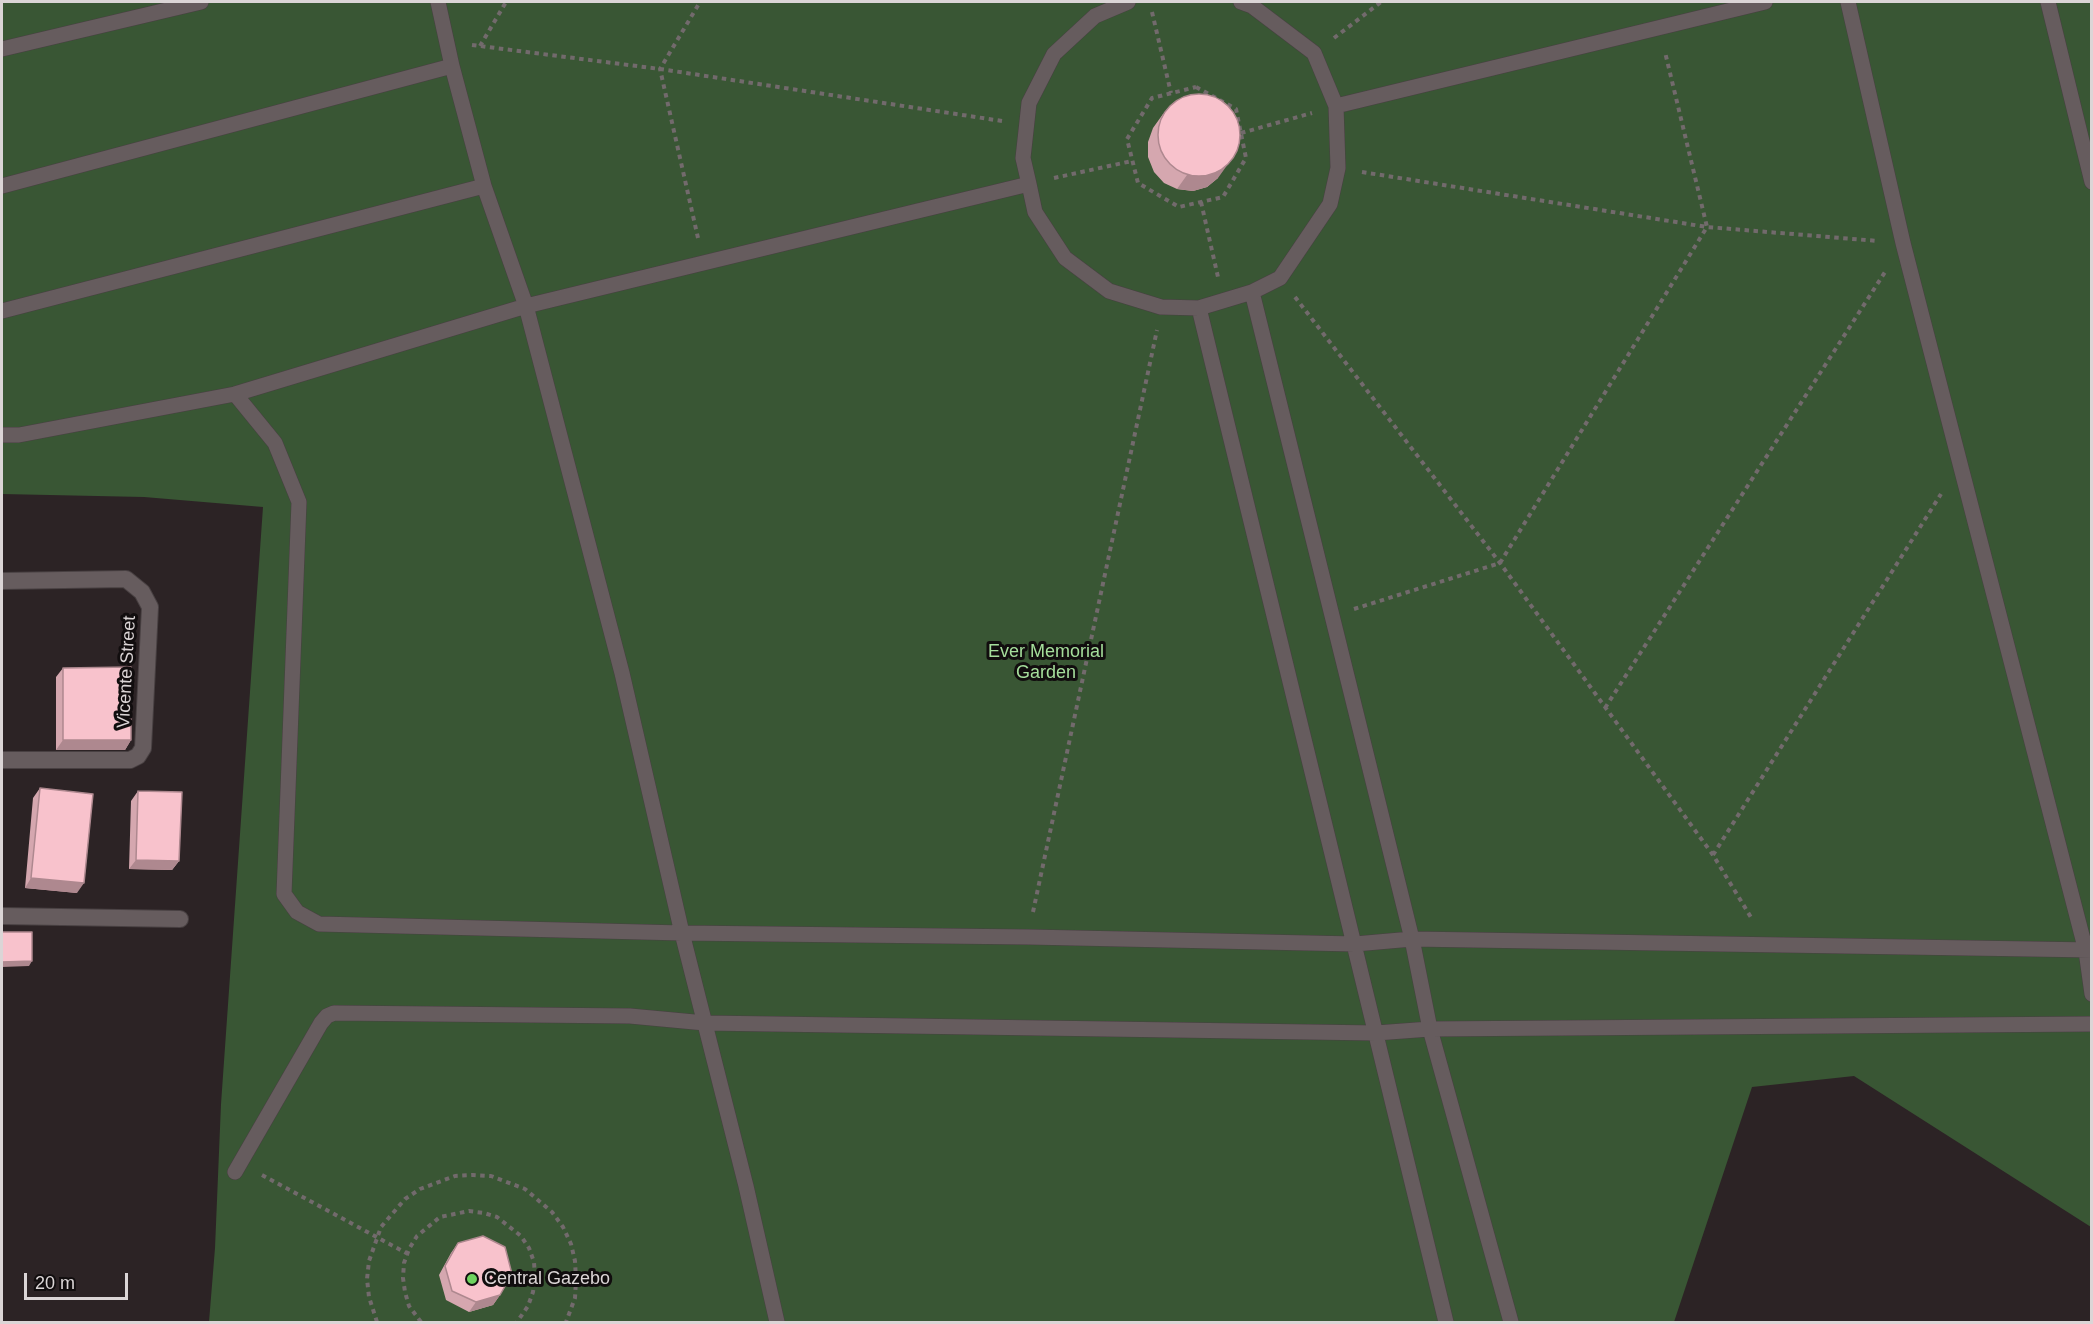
<!DOCTYPE html>
<style>
body{margin:0}
#map{position:relative;width:2093px;height:1324px;overflow:hidden;background:#2c2325;font-family:Arial,sans-serif}
canvas{display:block}
.frame{position:absolute;inset:0;border:3px solid #dbd5d6;pointer-events:none}
.scale{position:absolute;left:24px;top:1273px;width:104px;height:27px;box-sizing:border-box;border:3px solid #dbd5d6;border-top:0;padding-left:8px;font-size:18px;line-height:21px;white-space:nowrap;color:#dbd5d6;-webkit-text-stroke:4px #110d0e;paint-order:stroke}
</style>
<div id="map">
<canvas width="2093" height="1324"></canvas>
<div class="frame"></div>
<div class="scale">20 m</div>
</div>
<script>
const context = document.querySelector('canvas').getContext('2d');
context.lineJoin = 'round';
function fill(path, color) { context.fillStyle = color; context.fill(path, 'evenodd'); }
const toPath = rows => new Path2D(rows.map(r => 'M' + r).join(''));
function strokePath(path, color, width, dash) { context.strokeStyle = color; context.lineWidth = width; context.lineCap = dash ? 'butt' : 'round'; context.setLineDash(dash || []); context.stroke(path); }
function label(font, color, halo, rows, align = 'center') {
  context.font = font + ' Arial,sans-serif'; context.lineWidth = 6; context.setLineDash([]); context.textBaseline = 'middle'; context.strokeStyle = halo; context.fillStyle = color; for (const [text, x, y, turn = 0] of rows) {
    context.save(); context.translate(x, y); context.rotate((+turn || 0) * Math.PI / 180); context.textAlign = isNaN(turn) ? turn : align; if (halo) context.strokeText(text, 0, 0); context.fillText(text, 0, 0); context.restore();
  }
}
fill(toPath([
 [2,2,2091,2,2091,1227,1854,1076,1752,1087,1674,1322,209,1322,215,1248,221,1104,263,507,144,497,2,494]
]), '#395634');
const service = toPath([
 [438,2,452,66,484,186,526,306,622,673,682,933,746,1186,777,1322],
 [1128,2,1095,16,1054,54,1029,103,1023,158,1029,184,1035,212,1065,258,1109,291,1161,307,1199,308,1252,292,1280,278,1330,204,1338,168,1336,106,1314,53,1252,6,1241,2],
 [1848,2,1903,243,2086,951,2092,994],
 [2048,2,2092,182],
 [2,49,201,2],
 [1336,106,1765,2],
 [2,186,452,66],
 [1252,292,1412,939,1430,1029,1511,1322],
 [1199,308,1446,1322],
 [2,311,484,186],
 [235,394,275,443,299,502,284,894,297,912,319,924,682,933,1029,937,1355,944,1412,939,2092,950],
 [2,435,19,435,235,394,526,306,1029,184],
 [235,1172,321,1023,327,1016,334,1013,630,1016,705,1023,1376,1033,1430,1029,2092,1024]
]);
const minor = toPath([
 [2,581,126,579,142,592,150,607,143,748,138,756,130,760,2,760],
 [2,916,180,919]
]);
strokePath(service, '#484042', 16);
strokePath(minor, '#484042', 18);
strokePath(toPath([
 [1152,12,1171,93],
 [1334,38,1381,2],
 [472,45,660,69,1002,121],
 [480,46,506,2],
 [1196,87,1236,109,1246,158,1223,197,1179,207,1138,183,1127,139,1152,98,1196,87],
 [1241,133,1312,113],
 [1362,172,1707,227,1878,241],
 [1054,178,1132,161],
 [1201,202,1218,277],
 [698,238,660,69,700,2],
 [1295,297,1500,563,1713,855,1752,919],
 [1354,609,1500,563,1707,227,1665,52],
 [1605,708,1885,272],
 [1713,855,1941,494],
 [1033,912,1157,330],
 [262,1175,408,1254],
 [377,1322,369,1297,367,1279,369,1261,381,1227,405,1199,420,1189,455,1176,473,1175,491,1176,525,1189,552,1212,563,1227,571,1244,575,1261,576,1280,575,1298,566,1322],
 [421,1322,409,1306,405,1292,403,1278,404,1263,409,1249,417,1236,440,1217,469,1211,484,1213,497,1217,521,1236,529,1248,534,1262,535,1277,533,1292,528,1306,517,1322]
]), '#726a6c', 4, [4.5, 4.5]);
strokePath(service, '#665c5e', 15);
strokePath(minor, '#665c5e', 16);
fill(toPath([
 [1163,114,1218,178,1207,187,1193,191,1177,189,1164,183,1154,172,1148,157,1148,142,1153,128],
 [63,668,131,740,125,750,56,750,56,677],
 [40,788,77,893,25,888,33,798],
 [138,791,179,861,172,870,129,869,131,801],
 [458,1243,500,1295,493,1305,469,1312,446,1300,439,1275,451,1253]
]), '#d5a7af');
fill(toPath([
 [1228,164,1218,178,1207,187,1193,191,1177,189,1187,175],
 [63,740,131,740,125,750,56,750],
 [136,860,179,861,172,870,129,869],
 [31,878,84,883,77,893,25,888],
 [32,961,29,966,2,967,2,962],
 [500,1295,493,1305,469,1312,476,1302]
]), '#ae888f');
const building = toPath([
 '1158 135a41 41 0 1 1 82 0a41 41 0 1 1-82 0Z',
 [131,667,131,740,63,740,63,668,131,667],
 [40,788,93,794,84,883,31,878,40,788],
 [138,791,182,792,179,861,136,860,138,791],
 [2,932,32,932,32,961,2,962,2,932],
 [483,1236,505,1247,512,1274,500,1295,476,1302,452,1291,445,1266,458,1243,483,1236]
]);
fill(building, '#f8c2cc');
strokePath(building, '#ae888f', 1.5);
for (const [x, y, r, color] of [
 [472,1279,6,"#6fd35f"]
]) { const dot = new Path2D(); dot.arc(x, y, r, 0, 2 * Math.PI); context.fillStyle = color; context.fill(dot); strokePath(dot, '#110d0e', 2); }
label('18px', '#a5de9b', '#110d0e', [
 ["Ever Memorial",1046,652],
 ["Garden",1046,673]
]);
label('18px', '#dbd5d6', '#110d0e', [
 ["Vicente Street",127,672,-87]
]);
label('18px', '#dbd5d6', '#110d0e', [
 ["Central Gazebo",484,1279]
], 'left');
</script>
